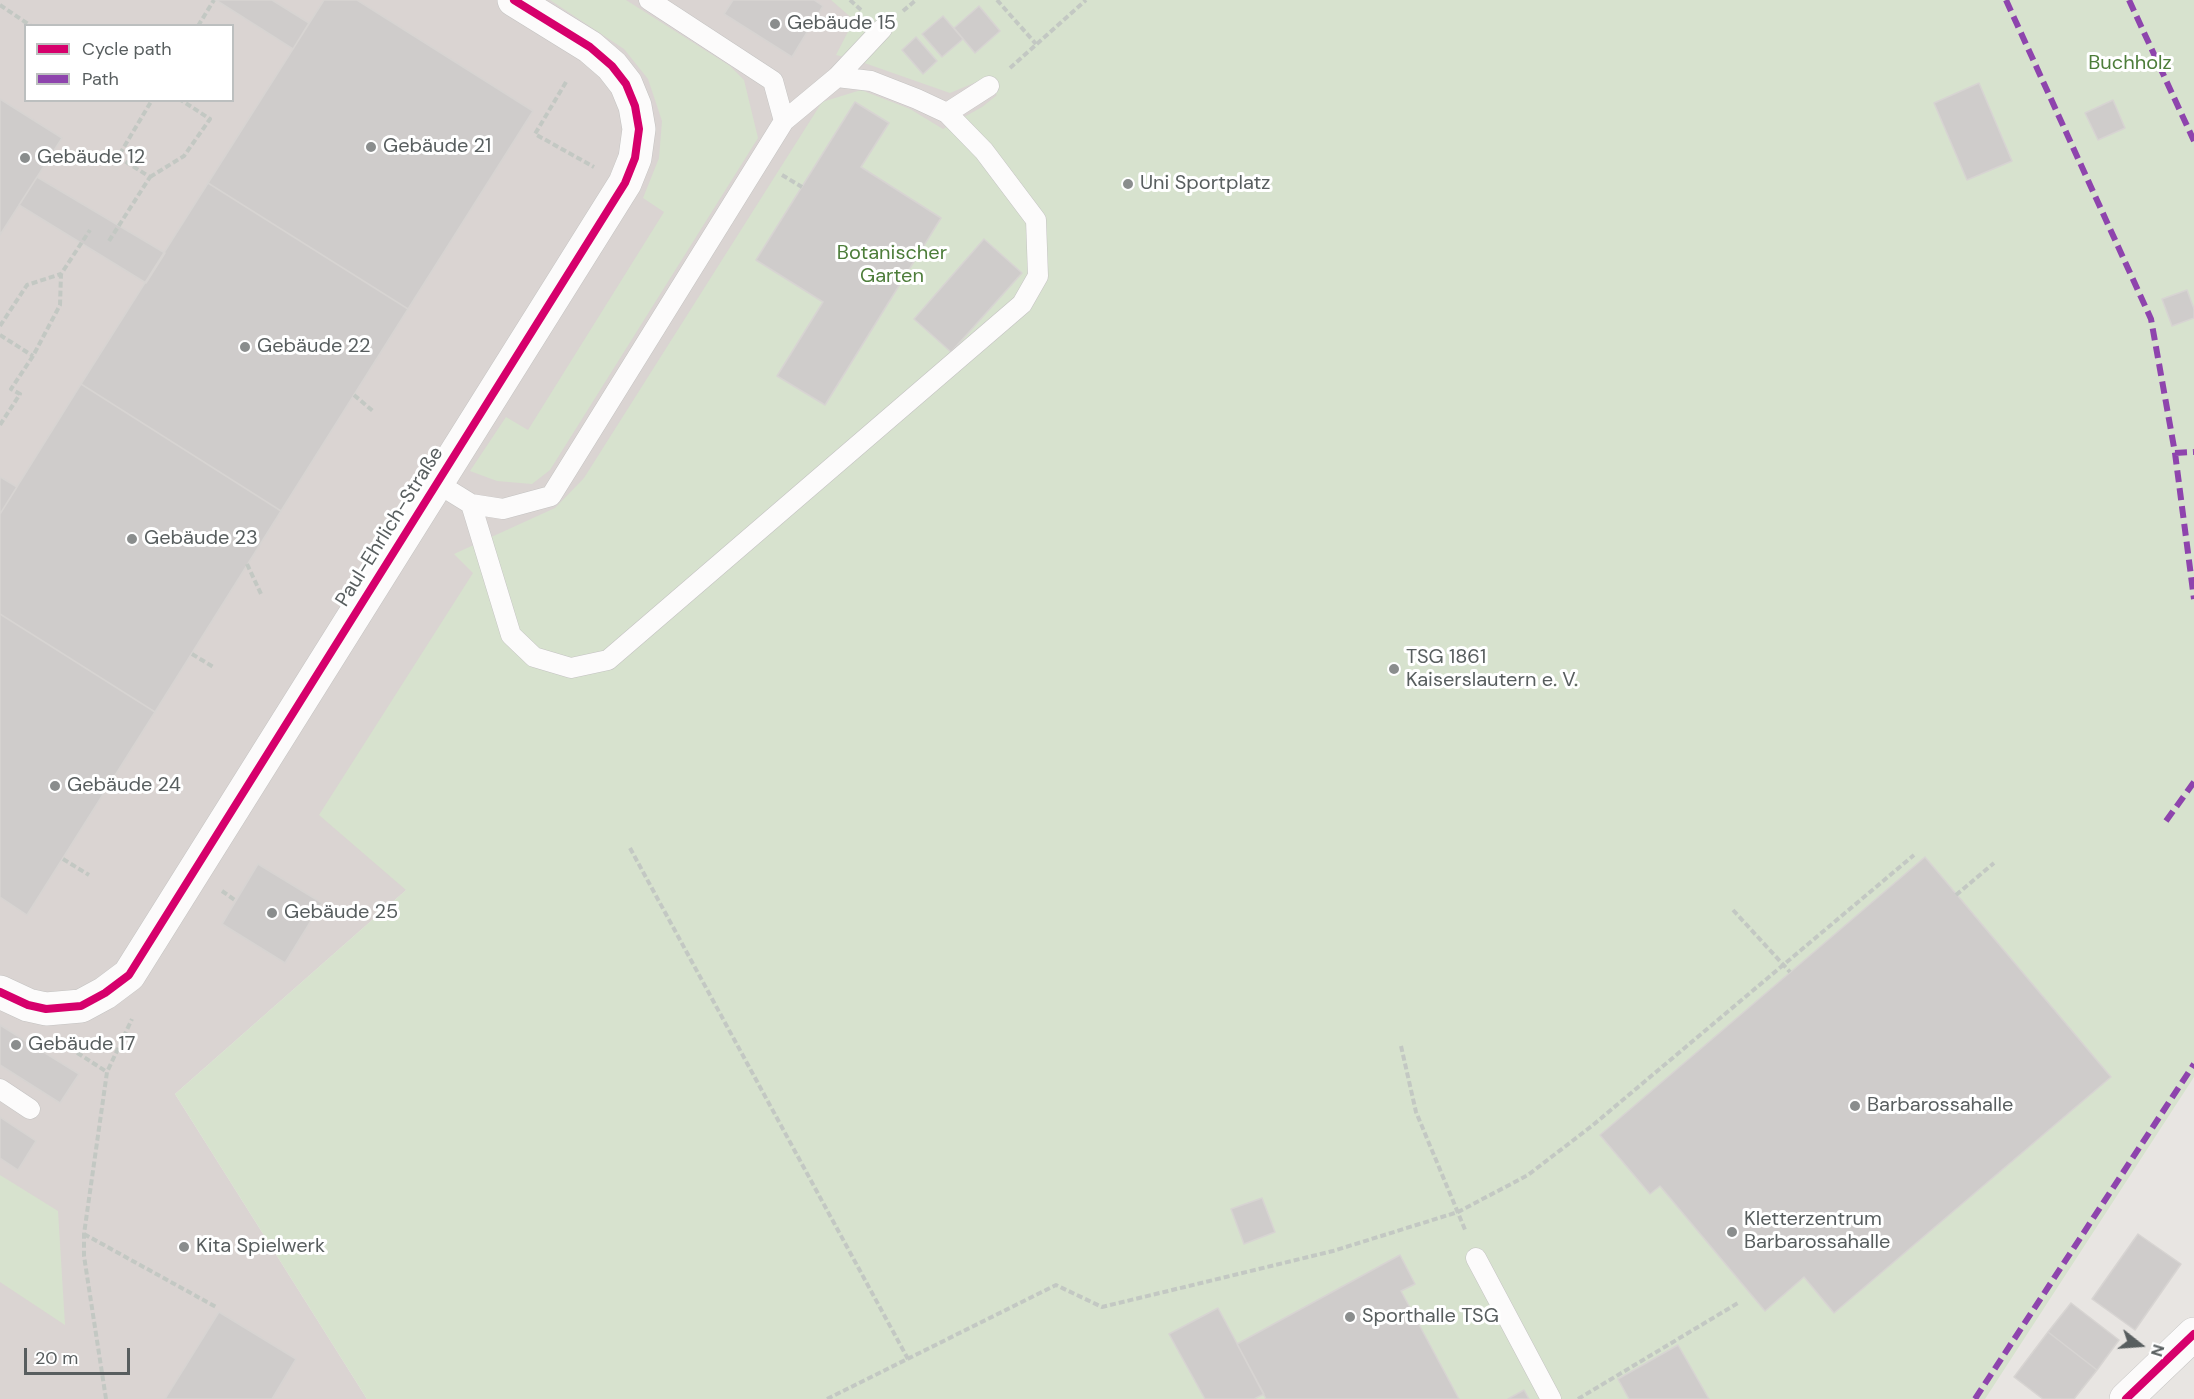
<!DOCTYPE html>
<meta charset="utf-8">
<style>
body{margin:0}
#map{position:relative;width:2194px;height:1399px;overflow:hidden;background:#e8e5e2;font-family:"DM Sans",sans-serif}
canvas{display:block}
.legend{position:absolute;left:24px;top:24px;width:210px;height:78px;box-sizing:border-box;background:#fff;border:2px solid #bcbfbf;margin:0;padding:8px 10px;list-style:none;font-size:18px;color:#585e5f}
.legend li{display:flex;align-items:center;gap:12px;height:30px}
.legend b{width:30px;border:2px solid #bcbfbf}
.north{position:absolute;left:2110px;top:1315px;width:60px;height:60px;-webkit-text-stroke:4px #fff;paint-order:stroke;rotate:107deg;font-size:16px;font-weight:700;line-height:24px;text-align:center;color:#585e5f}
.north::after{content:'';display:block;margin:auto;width:21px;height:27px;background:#585e5f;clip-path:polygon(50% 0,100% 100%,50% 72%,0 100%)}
.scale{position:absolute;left:24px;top:1348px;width:106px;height:27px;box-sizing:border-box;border:3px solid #585e5f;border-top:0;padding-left:8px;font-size:18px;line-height:21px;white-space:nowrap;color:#585e5f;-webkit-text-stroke:4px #fff;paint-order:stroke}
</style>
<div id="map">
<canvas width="2194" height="1399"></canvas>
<ul class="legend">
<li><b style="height:8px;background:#d6006c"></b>Cycle path</li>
<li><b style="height:8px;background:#8e44ad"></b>Path</li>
</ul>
<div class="north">N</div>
<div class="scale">20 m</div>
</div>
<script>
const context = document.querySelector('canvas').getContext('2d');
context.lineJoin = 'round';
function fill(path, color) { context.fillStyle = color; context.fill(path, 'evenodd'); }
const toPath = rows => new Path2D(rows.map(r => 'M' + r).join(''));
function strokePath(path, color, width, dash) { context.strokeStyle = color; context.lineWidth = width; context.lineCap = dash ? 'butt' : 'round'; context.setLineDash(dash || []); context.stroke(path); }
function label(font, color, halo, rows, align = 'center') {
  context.font = font + ' "DM Sans",sans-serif'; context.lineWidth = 6; context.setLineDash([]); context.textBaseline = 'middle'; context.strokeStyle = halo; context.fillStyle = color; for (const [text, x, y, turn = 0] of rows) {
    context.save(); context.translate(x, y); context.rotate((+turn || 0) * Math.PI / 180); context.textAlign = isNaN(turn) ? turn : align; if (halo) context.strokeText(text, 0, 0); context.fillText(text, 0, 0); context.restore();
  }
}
fill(toPath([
 [0,0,1411,0,1119,261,175,1094,367,1399,0,1399],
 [26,26,232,26,232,100,26,100]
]), '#dad4d2');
fill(toPath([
 [550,0,626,0,730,66,744,80,758,138,550,470,532,484,497,481,470,471,506,417,528,430,664,212,643,198,659,158,662,121,648,79,624,49],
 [831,0,2194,0,2194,1077,1985,1399,367,1399,175,1094,406,890,319,815,473,573,454,554,555,508,584,478,822,102,861,90,910,109,943,129,982,107,997,95,981,80,950,93,853,59,836,55,854,20],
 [0,1175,58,1211,65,1325,0,1282]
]), '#d7e2ce');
const building = toPath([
 [216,0,272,0,309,23,293,49,216,0],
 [324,0,357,0,533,111,408,309,208,183,324,0],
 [733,0,814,0,823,6,792,57,724,14,733,0],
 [979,6,1000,31,975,53,954,28,979,6],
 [943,16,963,39,942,57,922,34,943,16],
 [916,37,937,61,923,74,902,50,916,37],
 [1979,83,2012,161,1967,180,1934,103,1979,83],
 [0,99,62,138,0,235,0,99],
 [2113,100,2125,128,2098,140,2085,113,2113,100],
 [855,102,889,123,861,167,941,218,825,405,777,376,823,302,756,260,855,102],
 [37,177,165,253,146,283,19,205,37,177],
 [208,183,408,309,281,511,81,384,208,183],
 [984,239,1022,273,951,352,914,319,984,239],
 [2187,290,2194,309,2194,318,2172,326,2162,299,2187,290],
 [81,384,281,511,155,712,0,614,0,514,81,384],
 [0,477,17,487,0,514,0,477],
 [0,614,155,712,27,915,0,897,0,614],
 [1925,857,2111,1077,1834,1313,1804,1277,1765,1311,1660,1186,1650,1194,1600,1135,1925,857],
 [258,864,322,903,285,963,222,924,258,864],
 [0,1025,79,1074,60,1103,0,1065,0,1025],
 [0,1117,36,1141,18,1170,0,1158,0,1117],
 [1262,1198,1275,1232,1244,1244,1231,1209,1262,1198],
 [2138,1234,2181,1264,2135,1330,2092,1299,2138,1234],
 [1400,1255,1415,1284,1401,1291,1459,1399,1266,1399,1237,1344,1400,1255],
 [2071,1303,2119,1340,2097,1370,2048,1332,2071,1303],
 [1218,1308,1264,1394,1254,1399,1205,1399,1169,1334,1218,1308],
 [219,1312,296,1359,272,1399,165,1399,219,1312],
 [2048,1332,2097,1370,2074,1399,2043,1399,2014,1377,2048,1332],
 [1678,1345,1709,1399,1629,1399,1618,1379,1678,1345],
 [1524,1390,1529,1399,1508,1399,1524,1390]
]);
fill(building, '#cfcccb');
strokePath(building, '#d7d4d2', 1.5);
const service = toPath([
 [947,113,989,86],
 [784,121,837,77,882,29],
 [437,483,471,504,503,509,551,496,784,121,773,81,649,0],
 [471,504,511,635,534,657,571,668,608,660,1022,304,1038,276,1036,220,984,151,947,113,917,99,871,81,837,77],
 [0,1089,30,1109],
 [1476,1258,1551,1399]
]);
const minor = toPath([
 [0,992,28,1005,46,1009,81,1006,105,993,129,975,625,183,635,158,639,129,635,106,626,84,612,66,590,47,514,0],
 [2126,1399,2194,1334]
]);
strokePath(service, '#c4c3c2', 21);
strokePath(minor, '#c4c3c2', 34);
strokePath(toPath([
 [850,0,861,10],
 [997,0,1036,44],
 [0,5,31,26],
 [903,11,916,0],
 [198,26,214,0],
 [1010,68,1086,0],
 [566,82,535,134,594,167],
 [782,175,802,187],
 [150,177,184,156,210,119,181,100],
 [109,241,150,177,118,157,152,100],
 [0,326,27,285,61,274],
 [0,335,33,356],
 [354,395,374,412],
 [0,425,20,394,11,389,33,356,60,305,61,274,90,230],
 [247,564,261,594],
 [192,654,215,668],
 [630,848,908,1359],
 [63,859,89,875],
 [222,891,236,901],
 [1956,895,1994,863],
 [1733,910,1790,972],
 [62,1043,107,1072],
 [1401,1046,1416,1112,1466,1232],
 [84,1234,216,1307],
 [106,1399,84,1256,84,1234,107,1072,132,1019],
 [827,1399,1056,1285,1102,1307,1333,1251,1458,1212,1528,1175,1593,1125,1914,855],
 [1578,1399,1738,1303]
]), '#c3c8c3', 4, [6, 3]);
strokePath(service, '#fcfbfb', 20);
strokePath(minor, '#fcfbfb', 33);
strokePath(toPath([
 [2006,0,2151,319,2175,453,2194,599],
 [2129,0,2194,141],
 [2175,453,2194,452],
 [2166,821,2194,782],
 [1975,1399,2194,1064]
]), '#8e44ad', 6, [12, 6]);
strokePath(toPath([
 [0,992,28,1005,46,1009,81,1006,105,993,129,975,625,183,635,158,639,129,635,106,626,84,612,66,590,47,514,0],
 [2126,1399,2194,1334]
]), '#d6006c', 8);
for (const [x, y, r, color] of [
 [775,24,6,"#8a8d8d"],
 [371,147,6,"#8a8d8d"],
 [25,158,6,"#8a8d8d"],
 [1128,184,6,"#8a8d8d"],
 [245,347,6,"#8a8d8d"],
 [132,539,6,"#8a8d8d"],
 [1394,669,6,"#8a8d8d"],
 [55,786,6,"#8a8d8d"],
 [272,913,6,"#8a8d8d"],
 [16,1045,6,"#8a8d8d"],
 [1855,1106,6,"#8a8d8d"],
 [1732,1232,6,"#8a8d8d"],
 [184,1247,6,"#8a8d8d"],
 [1350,1317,6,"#8a8d8d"]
]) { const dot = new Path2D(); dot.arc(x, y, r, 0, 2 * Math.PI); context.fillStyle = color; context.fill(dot); strokePath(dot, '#fff', 2); }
label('20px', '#585e5f', '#fff', [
 ["Gebäude 15",787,24],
 ["Gebäude 21",383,147],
 ["Gebäude 12",37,158],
 ["Uni Sportplatz",1140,184],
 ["Gebäude 22",257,347],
 ["Gebäude 23",144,539],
 ["TSG 1861",1406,658],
 ["Kaiserslautern e. V.",1406,681],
 ["Gebäude 24",67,786],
 ["Gebäude 25",284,913],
 ["Gebäude 17",28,1045],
 ["Barbarossahalle",1867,1106],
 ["Kletterzentrum",1744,1220],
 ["Barbarossahalle",1744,1243],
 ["Kita Spielwerk",196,1247],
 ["Sporthalle TSG",1362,1317]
], 'left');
label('20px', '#4d7d3a', '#fff', [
 ["Buchholz",2130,64],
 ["Botanischer",892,254],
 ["Garten",892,277]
]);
label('20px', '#585e5f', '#fff', [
 ["Paul-Ehrlich-Straße",390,527,-58]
]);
</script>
